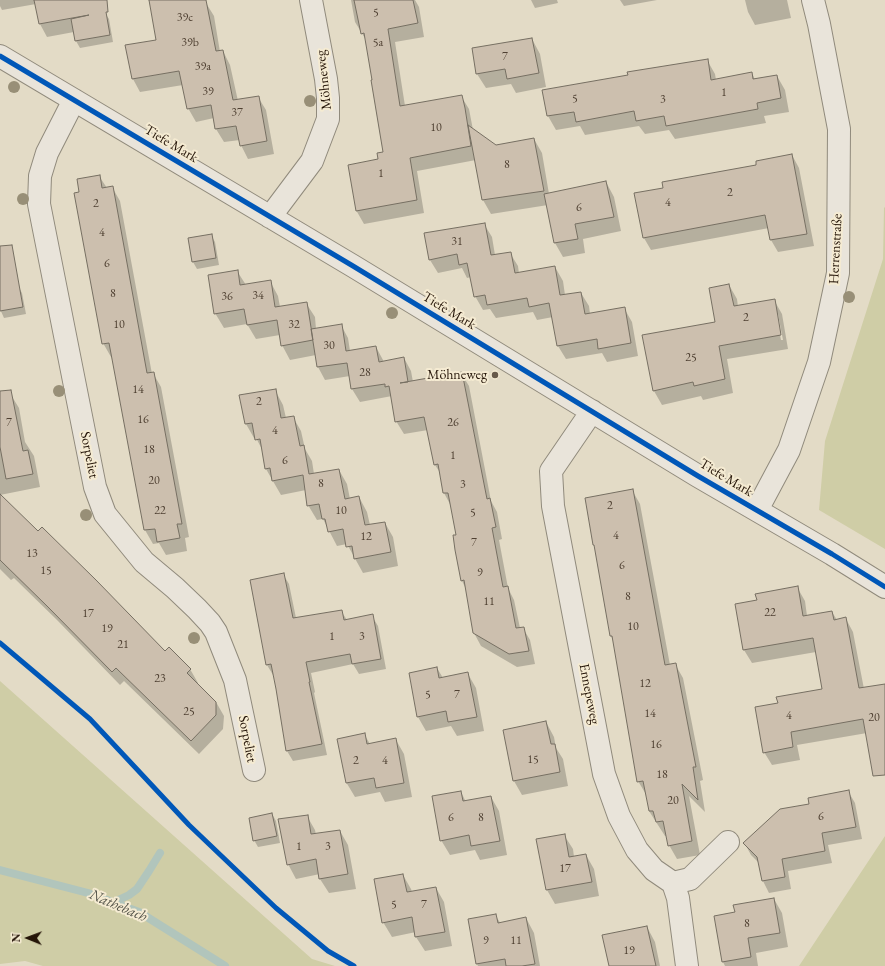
<!DOCTYPE html>
<meta charset="utf-8">
<style>
body{margin:0}
#map{position:relative;width:885px;height:966px;overflow:hidden;background:#e3dbc6;font-family:"EB Garamond",serif}
canvas{display:block}
.north{position:absolute;left:8px;top:918px;width:40px;height:40px;-webkit-text-stroke:3px #f5ebd2;paint-order:stroke;rotate:271deg;font-size:11px;font-weight:700;line-height:16px;text-align:center;color:#251508}
.north::after{content:'';display:block;margin:auto;width:14px;height:18px;background:#251508;clip-path:polygon(50% 0,100% 100%,50% 72%,0 100%)}
</style>
<div id="map">
<canvas width="885" height="966"></canvas>
<div class="north">N</div>
</div>
<script>
const context = document.querySelector('canvas').getContext('2d');
context.lineJoin = 'round';
function fill(path, color) { context.fillStyle = color; context.fill(path, 'evenodd'); }
const toPath = rows => new Path2D(rows.map(r => 'M' + r).join(''));
function strokePath(path, color, width, dash) { context.strokeStyle = color; context.lineWidth = width; context.lineCap = dash ? 'butt' : 'round'; context.setLineDash(dash || []); context.stroke(path); }
function label(font, color, halo, rows, align = 'center') {
  context.font = font + ' "EB Garamond",serif'; context.lineWidth = 4; context.setLineDash([]); context.textBaseline = 'middle'; context.strokeStyle = halo; context.fillStyle = color; for (const [text, x, y, turn = 0] of rows) {
    context.save(); context.translate(x, y); context.rotate((+turn || 0) * Math.PI / 180); context.textAlign = isNaN(turn) ? turn : align; if (halo) context.strokeText(text, 0, 0); context.fillText(text, 0, 0); context.restore();
  }
}
fill(toPath([
 [885,207,885,549,819,510,825,441,883,259,884,208],
 [0,681,312,959,335,966,43,966,25,961,0,964],
 [885,836,885,966,799,966]
]), '#cfcda6');
fill(toPath([
 [0,0,88,0,105,13,109,19,113,42,80,48,76,41,74,32,47,37,40,24,36,4,2,10,0,6],
 [150,0,202,0,206,3,214,16,220,52,223,51,230,65,238,101,258,97,266,110,274,154,248,159,241,145,240,140,224,142,216,129,214,118,196,122,188,108,183,85,140,92,133,79,157,40],
 [351,0,415,0,419,7,424,37,395,42,405,106,461,96,469,109,473,130,495,146,534,139,542,153,549,194,606,182,614,197,621,231,583,239,585,253,563,257,555,243,548,205,491,214,483,200,476,160,417,171,424,213,364,224,356,210,384,153,366,40,355,22],
 [531,0,557,0,558,3,535,8],
 [620,0,657,0,624,6],
 [745,0,787,0,791,18,755,25,748,12],
 [532,39,540,54,546,87,516,93,511,84,486,88,477,74],
 [707,60,715,74,716,80,752,73,755,80,777,76,785,90,789,112,764,116,766,123,675,139,669,130,645,134,639,126,585,135,580,126,556,130,548,116,543,91,629,76],
 [792,155,799,168,814,246,778,252,771,240,769,228,651,250,644,238,636,194,664,189,757,165],
 [99,176,107,188,112,187,120,201,152,374,153,373,161,387,189,537,185,538,187,551,166,555,159,543,153,544,145,530,113,357,111,357,103,343,80,193],
 [484,224,492,237,495,255,510,253,518,266,519,274,555,267,563,281,565,295,581,293,589,306,590,314,624,308,632,322,638,356,607,362,602,353,566,359,558,346,553,317,537,320,533,312,496,318,490,309,483,310,475,296,471,277,467,278,462,268,438,273,430,260],
 [211,235,215,242,219,265,197,269,193,262],
 [237,271,246,285,270,281,278,296,280,307,306,303,315,317,316,329,341,325,348,338,350,351,376,347,383,360,384,362,404,358,411,371,413,382,461,373,469,386,491,501,497,512,502,539,499,540,508,588,514,600,520,628,523,628,530,640,535,664,517,667,481,646,474,633,466,589,462,581,457,536,451,506,444,493,441,474,435,465,428,430,404,434,396,421,392,396,360,402,352,389,350,376,325,380,318,367,316,355,290,360,282,345,280,335,256,339,247,324,224,328,215,313],
 [729,285,737,299,738,307,774,300,782,314,788,349,727,359,733,393,703,400,701,396,662,405,654,391,716,322],
 [776,314,778,314,783,340,781,340],
 [18,286,22,293,26,314,4,318,0,309,0,290],
 [275,390,283,405,286,418,293,417,301,431,305,449,312,461,314,474,339,470,347,484,350,499,359,497,367,512,370,525,385,523,393,537,398,566,363,573,347,544,337,546,323,519,317,520,308,505,306,490,281,495,266,469,264,453,256,438,254,438,246,424,240,396],
 [11,395,19,408,25,442,34,456,40,487,0,495,165,652,190,669,198,683,197,684,216,702,224,716,223,729,199,754,124,681,120,685,57,620,14,578,11,580,0,569,0,397],
 [632,490,640,504,670,665,675,664,683,678,703,780,700,781,705,812,689,796,700,855,677,859,669,845,667,836,665,836,649,811,647,796,638,781,613,640,611,636,596,548,594,545],
 [283,574,289,584,296,618,341,611,347,620,372,616,378,626,386,669,359,674,353,664,311,673,315,692,314,693,327,755,293,761,287,751,274,675,273,675,267,665],
 [797,587,805,601,807,616,832,612,837,620,846,619,853,632,864,689,885,685,885,755,867,733,797,745,800,760,772,765,764,752,779,704,823,689,816,652,752,663,744,650,758,601],
 [437,668,443,678,468,674,476,688,484,731,457,736,451,726,426,731,418,717],
 [546,722,554,737,556,748,563,759,568,786,522,795,514,781],
 [364,734,370,744,396,740,404,754,412,797,385,802,380,792,355,797,346,782],
 [848,791,855,803,862,839,828,845,832,863,788,871,791,889,769,893,763,881,759,863,751,855,745,844,810,805],
 [461,792,466,802,491,797,499,811,507,855,480,860,475,850,450,855,441,840],
 [272,814,276,821,280,843,258,847,254,840],
 [307,816,315,830,316,835,340,831,348,845,356,889,329,893,320,879,320,874,296,879,288,864],
 [564,835,573,849,574,857,586,855,594,869,599,896,555,904,547,890],
 [403,875,411,889,412,892,436,888,444,902,452,946,425,951,416,937,416,932,392,937,383,922],
 [774,899,782,913,788,947,756,953,758,966,725,966,723,962,715,916,736,913],
 [495,915,501,924,526,918,534,933,540,966,478,966,477,964],
 [647,927,655,942,660,966,610,966]
]), '#0003');
strokePath(toPath([
 [0,870,88,893,139,912,225,966],
 [114,902,129,895,137,889,149,871,160,853]
]), '#b1c5bc', 8);
const building = toPath([
 [34,0,107,0,108,12,106,12,110,35,75,41,71,19,89,15,39,24,34,0],
 [149,0,206,0,216,51,223,50,233,100,259,96,267,141,240,146,236,126,215,129,211,105,187,109,179,71,132,79,125,45,156,40,149,0],
 [354,0,413,0,418,23,388,29,400,106,462,95,465,108,471,146,410,158,417,200,356,211,348,165,378,159,377,153,383,152,371,80,372,80,364,33,361,34,354,0],
 [532,38,539,73,507,79,505,69,476,74,472,48,532,38],
 [708,59,711,80,752,72,753,79,777,75,781,98,757,103,758,109,666,126,664,116,636,121,634,111,576,122,574,112,547,116,542,90,628,75,627,72,708,59],
 [468,125,496,145,534,138,544,191,482,200,468,125],
 [792,154,807,234,770,240,765,215,643,238,634,193,663,188,662,182,756,165,756,161,792,154],
 [100,175,102,188,113,186,147,373,154,372,182,524,177,524,180,538,157,542,155,529,144,530,109,343,102,344,74,193,79,192,77,179,100,175],
 [606,181,614,217,575,224,578,239,554,243,544,194,606,181],
 [485,223,491,255,511,252,515,273,555,266,560,295,581,292,585,314,625,307,631,343,598,349,597,339,557,346,549,303,529,307,527,298,487,305,485,295,474,297,467,263,459,265,457,254,429,260,424,233,485,223],
 [212,234,216,258,192,262,188,238,212,234],
 [12,245,23,307,0,311,0,246,12,245],
 [238,270,240,285,271,280,275,307,307,302,313,340,281,346,277,320,247,325,244,309,214,314,208,275,238,270],
 [729,284,734,306,775,299,781,335,719,346,725,379,694,386,693,382,653,391,642,335,715,322,709,288,729,284],
 [342,324,346,351,376,346,379,362,404,357,408,382,400,383,462,372,487,499,490,498,496,527,492,528,503,587,508,586,516,628,524,627,529,651,509,654,473,633,464,580,461,581,455,550,453,535,456,535,448,493,443,493,438,464,434,465,424,417,395,422,389,386,385,387,385,384,351,389,347,363,317,367,311,329,342,324],
 [276,389,281,418,294,416,300,446,304,445,309,474,339,469,345,499,359,496,365,525,385,522,391,552,354,559,352,546,346,547,343,529,328,532,325,519,322,519,319,504,307,506,303,475,272,481,270,468,265,469,260,439,255,440,252,423,245,424,239,395,276,389],
 [11,390,23,451,28,450,33,474,6,479,0,447,0,391,11,390],
 [633,489,665,665,676,663,696,767,693,767,698,800,682,784,692,841,668,846,663,821,656,822,653,811,649,811,643,781,637,782,612,636,610,636,594,545,593,545,585,498,633,489],
 [0,494,38,531,42,527,96,580,165,651,169,647,191,669,187,673,216,702,216,715,191,741,116,668,112,672,48,607,0,560,0,494],
 [284,573,293,618,342,610,344,620,373,614,381,659,352,664,350,654,306,662,310,682,309,682,322,744,286,751,276,689,271,664,266,665,250,580,284,573],
 [798,586,803,616,832,611,834,620,846,617,859,688,885,684,885,775,873,776,863,719,791,732,793,747,763,753,755,707,778,703,776,697,822,689,813,638,743,650,735,604,757,600,755,594,798,586],
 [437,667,439,678,468,672,477,717,448,722,446,711,417,717,409,673,437,667],
 [546,721,551,744,555,744,560,772,513,781,503,730,546,721],
 [365,733,367,744,396,738,404,783,376,788,374,778,346,783,337,739,365,733],
 [849,790,856,827,822,833,825,851,782,859,785,877,762,881,757,857,743,843,780,809,809,804,808,798,849,790],
 [461,791,463,801,491,796,500,841,471,846,469,835,440,841,432,796,461,791],
 [272,813,277,836,253,841,249,818,272,813],
 [308,815,311,834,340,830,348,874,319,879,316,859,287,865,278,819,308,815],
 [565,834,569,857,586,854,592,882,546,890,536,839,565,834],
 [403,874,407,892,436,887,445,932,415,937,412,917,382,923,374,879,403,874],
 [774,898,780,933,748,938,751,957,722,962,714,916,735,912,733,905,774,898],
 [496,914,498,923,526,917,535,964,522,966,506,966,505,959,476,964,468,919,496,914],
 [647,926,656,966,609,966,602,935,647,926]
]);
fill(building, '#ccbfae');
strokePath(building, '#766f62', 1);
const street = toPath([
 [0,56,353,266,698,476,832,554,885,587],
 [74,100,47,153,40,176,39,204,95,487,105,514,144,562,175,588,197,609,210,623,216,632,235,680,254,770],
 [270,217,312,161,328,119,328,98,326,79,311,0],
 [592,411,551,471,553,506,604,774,619,816,637,850,654,870,673,883,678,898,687,966],
 [757,510,789,450,819,362,838,273,839,129,819,24,813,0],
 [673,883,690,879,728,842]
]);
strokePath(street, '#908a7c', 24);
strokePath(street, '#e9e4da', 22);
strokePath(toPath([
 [0,56,353,266,698,476,832,554,885,587],
 [0,643,90,719,189,825,276,908,328,951,354,966]
]), '#0057b8', 5);
context.fillStyle = '#988f77';
for (const [x, y] of [
 [14,87],
 [310,101],
 [23,199],
 [849,297],
 [392,313],
 [59,391],
 [86,515],
 [194,638]
]) { context.beginPath(); context.arc(x, y, 6, 0, 2 * Math.PI); context.fill(); }
for (const [x, y, r, color] of [
 [495,375,4,"#685a4a"]
]) { const dot = new Path2D(); dot.arc(x, y, r, 0, 2 * Math.PI); context.fillStyle = color; context.fill(dot); strokePath(dot, '#f5ebd2', 1.5); }
label('12px', '#4f4032', null, [
 ["5",376,13],
 ["39c",185,18],
 ["39b",190,43],
 ["5a",378,43],
 ["7",505,57],
 ["39a",203,67],
 ["39",208,92],
 ["1",724,93],
 ["5",575,99],
 ["3",663,100],
 ["37",237,113],
 ["10",436,128],
 ["8",507,165],
 ["1",381,174],
 ["2",730,193],
 ["4",668,203],
 ["2",96,204],
 ["6",579,208],
 ["4",102,233],
 ["31",457,242],
 ["6",107,264],
 ["8",113,294],
 ["34",258,296],
 ["36",227,297],
 ["2",746,318],
 ["10",119,325],
 ["32",294,325],
 ["30",329,346],
 ["25",691,358],
 ["28",365,373],
 ["14",138,390],
 ["2",259,402],
 ["16",143,420],
 ["7",9,423],
 ["26",453,423],
 ["4",275,431],
 ["18",149,450],
 ["1",453,456],
 ["6",285,461],
 ["20",154,481],
 ["8",321,484],
 ["3",463,485],
 ["2",610,506],
 ["22",160,511],
 ["10",341,511],
 ["5",473,513],
 ["4",616,536],
 ["12",366,537],
 ["7",474,543],
 ["13",32,554],
 ["6",622,566],
 ["15",46,571],
 ["9",480,573],
 ["8",628,597],
 ["11",489,602],
 ["22",770,613],
 ["17",88,614],
 ["10",633,627],
 ["19",107,629],
 ["1",332,637],
 ["3",362,637],
 ["21",123,645],
 ["23",160,679],
 ["12",645,684],
 ["5",428,695],
 ["7",457,695],
 ["25",189,712],
 ["14",650,714],
 ["4",789,716],
 ["20",874,718],
 ["16",656,745],
 ["15",533,760],
 ["2",356,761],
 ["4",385,761],
 ["18",662,775],
 ["20",673,801],
 ["6",821,817],
 ["6",451,818],
 ["8",481,818],
 ["1",299,847],
 ["3",328,847],
 ["17",565,869],
 ["5",394,905],
 ["7",424,905],
 ["8",747,924],
 ["9",486,941],
 ["11",516,941],
 ["19",629,951]
]);
label('14px', '#251508', '#f5ebd2', [
 ["Möhneweg",324,80,-96],
 ["Tiefe Mark",171,144,31],
 ["Herrenstraße",836,249,-87],
 ["Tiefe Mark",449,311,31],
 ["Sorpeliet",89,455,79],
 ["Tiefe Mark",726,478,31],
 ["Ennepeweg",589,694,79],
 ["Sorpeliet",247,739,79]
]);
label('14px', '#251508', '#f5ebd2', [
 ["Möhneweg",487,375]
], 'right');
label('italic 15px', '#4f4f45', '#f5ebd2', [
 ["Nathebach",118,906,23]
]);
</script>
